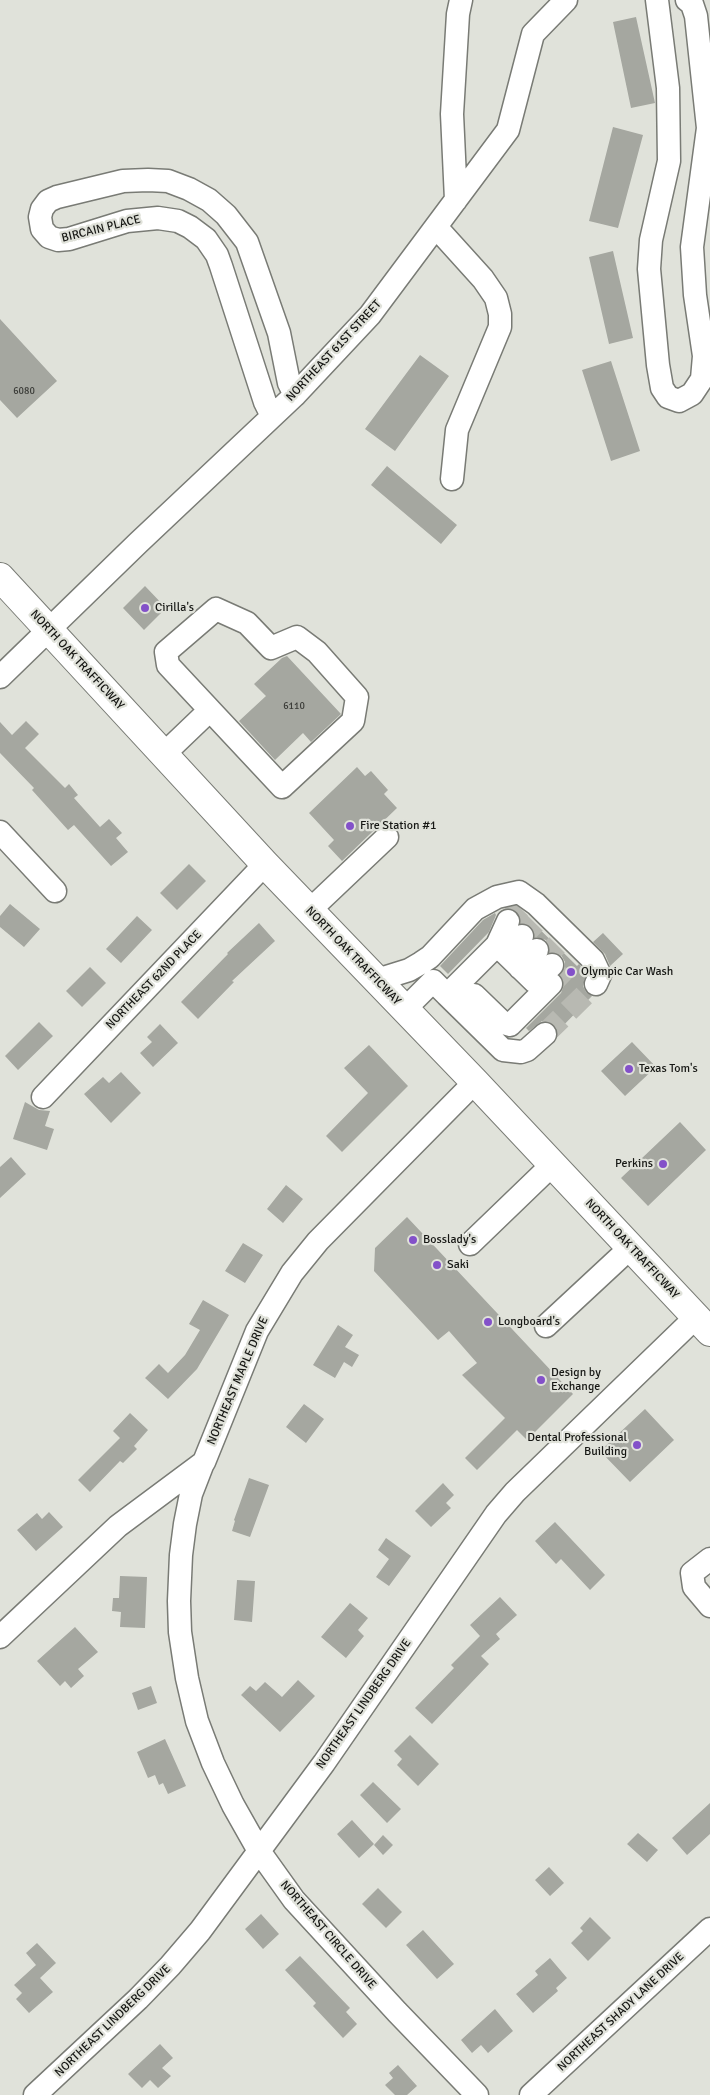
<!DOCTYPE html>
<style>
body{margin:0}
canvas{display:block;background:#e0e2da}
</style>
<canvas width="710" height="2095"></canvas>
<script>
const context = document.querySelector('canvas').getContext('2d');
context.lineJoin = 'round';
function fill(path, color) { context.fillStyle = color; context.fill(path, 'evenodd'); }
const toPath = rows => new Path2D(rows.map(r => 'M' + r).join(''));
function strokePath(path, color, width, dash) { context.strokeStyle = color; context.lineWidth = width; context.lineCap = dash ? 'butt' : 'round'; context.setLineDash(dash || []); context.stroke(path); }
function label(font, color, halo, rows, align = 'center') {
  context.font = font + ' Signika,sans-serif'; context.lineWidth = 4.5; context.setLineDash([]); context.textBaseline = 'middle'; context.strokeStyle = halo; context.fillStyle = color; for (const [text, x, y, turn = 0] of rows) {
    context.save(); context.translate(x, y); context.rotate((+turn || 0) * Math.PI / 180); context.textAlign = isNaN(turn) ? turn : align; if (halo) context.strokeText(text, 0, 0); context.fillText(text, 0, 0); context.restore();
  }
}
fill(toPath([
 [636,17,655,103,631,108,613,22],
 [613,127,643,135,618,228,589,221],
 [613,251,633,338,609,344,589,257],
 [0,319,57,381,17,418,0,400],
 [420,355,449,376,395,451,365,429],
 [611,361,640,451,611,461,582,370],
 [387,466,457,525,441,544,371,485],
 [145,586,166,608,144,630,123,608],
 [287,656,341,714,311,742,303,733,275,760,239,721,266,696,254,684,282,658],
 [26,721,39,734,25,748,65,788,69,784,78,795,74,798,100,827,109,819,122,833,116,838,128,852,111,866,74,825,68,830,32,790,34,788,0,753,0,722,12,735],
 [357,767,365,776,371,771,388,790,384,794,397,808,342,861,328,846,334,840,309,813],
 [189,864,206,881,177,910,160,893],
 [10,904,40,929,24,947,0,927,0,916],
 [516,906,577,966,579,964,582,968,586,975,583,986,586,992,592,996,558,1031,554,1025,549,1021,542,1021,529,1031,526,1028,561,993,563,988,564,981,561,975,564,969,565,962,561,955,550,952,549,946,546,940,535,937,534,932,531,926,521,923,519,914,513,909],
 [495,913,496,915,489,932,448,974,440,966,483,920],
 [137,916,152,930,121,963,106,949],
 [259,923,275,941,232,981,234,982,198,1019,181,1002,228,954,227,953],
 [603,933,623,954,610,966,605,954,593,942],
 [90,967,106,983,82,1007,66,991],
 [39,1022,53,1036,18,1070,5,1056],
 [160,1024,178,1043,153,1067,140,1053,152,1042,147,1037],
 [632,1042,656,1067,625,1096,601,1071],
 [369,1045,408,1086,342,1152,326,1136,368,1093,344,1068],
 [121,1072,141,1093,111,1123,84,1094,103,1077,109,1083],
 [25,1102,39,1110,50,1111,45,1126,54,1129,47,1150,13,1139],
 [680,1122,706,1150,648,1206,621,1178],
 [11,1157,26,1174,0,1198,0,1167],
 [286,1185,303,1199,283,1223,267,1209],
 [407,1217,573,1394,527,1440,517,1430,477,1470,465,1458,505,1418,462,1375,477,1363,449,1331,438,1340,374,1271,375,1248],
 [243,1243,263,1255,245,1283,225,1271],
 [203,1300,229,1315,197,1369,168,1399,145,1378,159,1364,168,1373,185,1355,200,1330,189,1324],
 [338,1325,353,1335,345,1347,359,1355,352,1367,344,1362,335,1378,313,1365],
 [304,1404,324,1419,306,1443,286,1427],
 [645,1409,674,1440,630,1482,600,1451],
 [130,1413,148,1430,134,1446,137,1449,123,1463,120,1461,90,1492,78,1480,120,1438,113,1431],
 [249,1478,269,1485,250,1537,232,1531,235,1521,234,1520],
 [443,1483,454,1495,446,1503,451,1508,431,1527,415,1511],
 [49,1512,63,1527,36,1551,17,1530,37,1513,42,1519],
 [555,1522,605,1575,590,1590,561,1559,556,1564,535,1541],
 [386,1538,411,1556,389,1586,376,1577,389,1559,378,1550],
 [120,1576,147,1577,145,1628,120,1627,121,1612,112,1611,113,1598,119,1598],
 [237,1580,255,1581,252,1622,234,1620],
 [500,1597,517,1615,496,1634,500,1639,481,1656,489,1664,432,1724,415,1708,454,1668,451,1665,480,1636,470,1625],
 [350,1603,368,1618,358,1630,364,1636,346,1658,321,1637],
 [75,1627,98,1652,78,1669,84,1676,71,1688,65,1681,60,1686,37,1661],
 [298,1680,315,1696,280,1732,241,1695,250,1686,256,1691,265,1682,282,1697],
 [151,1686,157,1703,138,1710,132,1693],
 [410,1735,439,1764,418,1786,397,1765,402,1759,394,1751],
 [165,1739,186,1786,168,1794,163,1783,159,1785,155,1775,148,1778,137,1752],
 [373,1782,401,1809,387,1823,360,1795],
 [710,1803,710,1834,687,1855,672,1838],
 [352,1820,374,1844,359,1858,337,1834],
 [638,1833,658,1850,647,1862,627,1844],
 [383,1835,393,1845,383,1855,374,1845],
 [549,1867,564,1883,550,1896,535,1880],
 [378,1888,402,1912,386,1928,362,1904],
 [261,1914,279,1934,263,1949,245,1929],
 [590,1917,611,1938,588,1961,571,1943,583,1931,580,1928],
 [423,1930,454,1964,437,1979,406,1945],
 [37,1943,56,1963,40,1978,53,1992,29,2013,16,1999,22,1993,14,1985,36,1965,26,1953],
 [300,1956,350,2008,346,2012,357,2024,343,2038,313,2006,316,2003,285,1970],
 [550,1958,567,1978,556,1988,558,1991,533,2013,516,1994,538,1975,535,1971],
 [495,2009,513,2031,488,2053,481,2045,472,2053,461,2040],
 [160,2044,173,2058,162,2068,171,2076,158,2088,150,2080,142,2088,128,2074],
 [398,2065,417,2086,407,2095,395,2095,385,2085,393,2078,389,2073]
]), '#a5a7a0');
strokePath(toPath([
 [508,921,520,908],
 [522,936,535,923],
 [544,958,557,945],
 [551,984,573,961],
 [545,1034,596,984]
]), '#b8b9b2', 22, [22, 11]);
const minor = toPath([
 [657,0,668,88,669,161,651,240,649,269,658,365,662,388,668,397,679,401,692,394,702,379,704,356,695,295,692,247,708,128,696,16,692,4,687,0],
 [456,200,452,114,458,14,461,0],
 [436,227,483,279,496,298,500,314,500,327,457,430,452,479],
 [272,416,265,402,221,266,217,255,206,239,190,227,178,221,158,218,127,221,69,239,58,240,49,237,42,229,40,217,42,209,48,201,57,197,123,181,148,180,168,181,189,189,209,200,226,215,247,242,279,333,289,383,295,395],
 [0,677,138,543,295,395,370,315,508,130,533,34,566,0],
 [164,754,210,710,168,665,166,652,216,609,247,623,271,648,297,637,317,652,357,697,353,721,282,787,210,710],
 [0,832,55,891],
 [310,910,387,837],
 [497,945,508,921],
 [505,953,522,936],
 [520,968,537,950],
 [377,980,409,970,421,963,430,957,475,909,497,897,519,892,536,904,593,960,600,975,596,984],
 [447,995,503,1050,521,1052,527,1050,545,1034],
 [463,995,474,995,503,1023,510,1025,551,984],
 [405,1009,433,981,447,995,497,945,535,982,552,965],
 [43,1097,265,864],
 [470,1244,553,1164],
 [546,1326,630,1248],
 [203,1463,191,1494,185,1524,181,1555,179,1601,180,1632,187,1678,197,1721,213,1763,233,1805,259,1851,294,1900,397,2012,477,2095],
 [710,1559,692,1573,694,1587,710,1606],
 [0,1637,118,1526,204,1462,257,1331,292,1273,318,1241,475,1082],
 [35,2095,138,1999,170,1966,200,1931,324,1763,496,1514,515,1492,696,1317],
 [531,2095,710,1929]
]);
const major = toPath([
 [0,577,265,864,475,1082,710,1332]
]);
strokePath(minor, '#797b75', 25);
strokePath(major, '#797b75', 30);
strokePath(minor, '#fff', 22);
strokePath(major, '#fff', 28);
for (const [x, y, r, color] of [
 [145,608,5,"#8351c9"],
 [350,826,5,"#8351c9"],
 [571,972,5,"#8351c9"],
 [629,1069,5,"#8351c9"],
 [663,1164,5,"#8351c9"],
 [413,1240,5,"#8351c9"],
 [437,1265,5,"#8351c9"],
 [488,1322,5,"#8351c9"],
 [541,1380,5,"#8351c9"],
 [637,1445,5,"#8351c9"]
]) { const dot = new Path2D(); dot.arc(x, y, r, 0, 2 * Math.PI); context.fillStyle = color; context.fill(dot); strokePath(dot, '#e0e2da', 2); }
label('10px', '#3a3b37', null, [
 ["6080",24,391],
 ["6110",294,706]
]);
label('12px', '#161714', '#e0e2da', [
 ["BIRCAIN PLACE",101,229,-14],
 ["NORTHEAST 61ST STREET",334,351,-47],
 ["NORTH OAK TRAFFICWAY",77,660,47],
 ["NORTH OAK TRAFFICWAY",353,956,46],
 ["NORTHEAST 62ND PLACE",154,980,-46],
 ["NORTH OAK TRAFFICWAY",632,1249,47],
 ["NORTHEAST MAPLE DRIVE",238,1381,-67],
 ["NORTHEAST LINDBERG DRIVE",364,1704,-55],
 ["NORTHEAST CIRCLE DRIVE",328,1935,49],
 ["NORTHEAST SHADY LANE DRIVE",621,2012,-43],
 ["NORTHEAST LINDBERG DRIVE",113,2021,-44]
]);
label('12px', '#161714', '#e0e2da', [
 ["Cirilla's",155,608],
 ["Fire Station #1",360,826],
 ["Olympic Car Wash",581,972],
 ["Texas Tom's",639,1069],
 ["Perkins",653,1164,"right"],
 ["Bosslady's",423,1240],
 ["Saki",447,1265],
 ["Longboard's",498,1322],
 ["Design by",551,1373],
 ["Exchange",551,1387],
 ["Dental Professional",627,1438,"right"],
 ["Building",627,1452,"right"]
], 'left');
</script>
